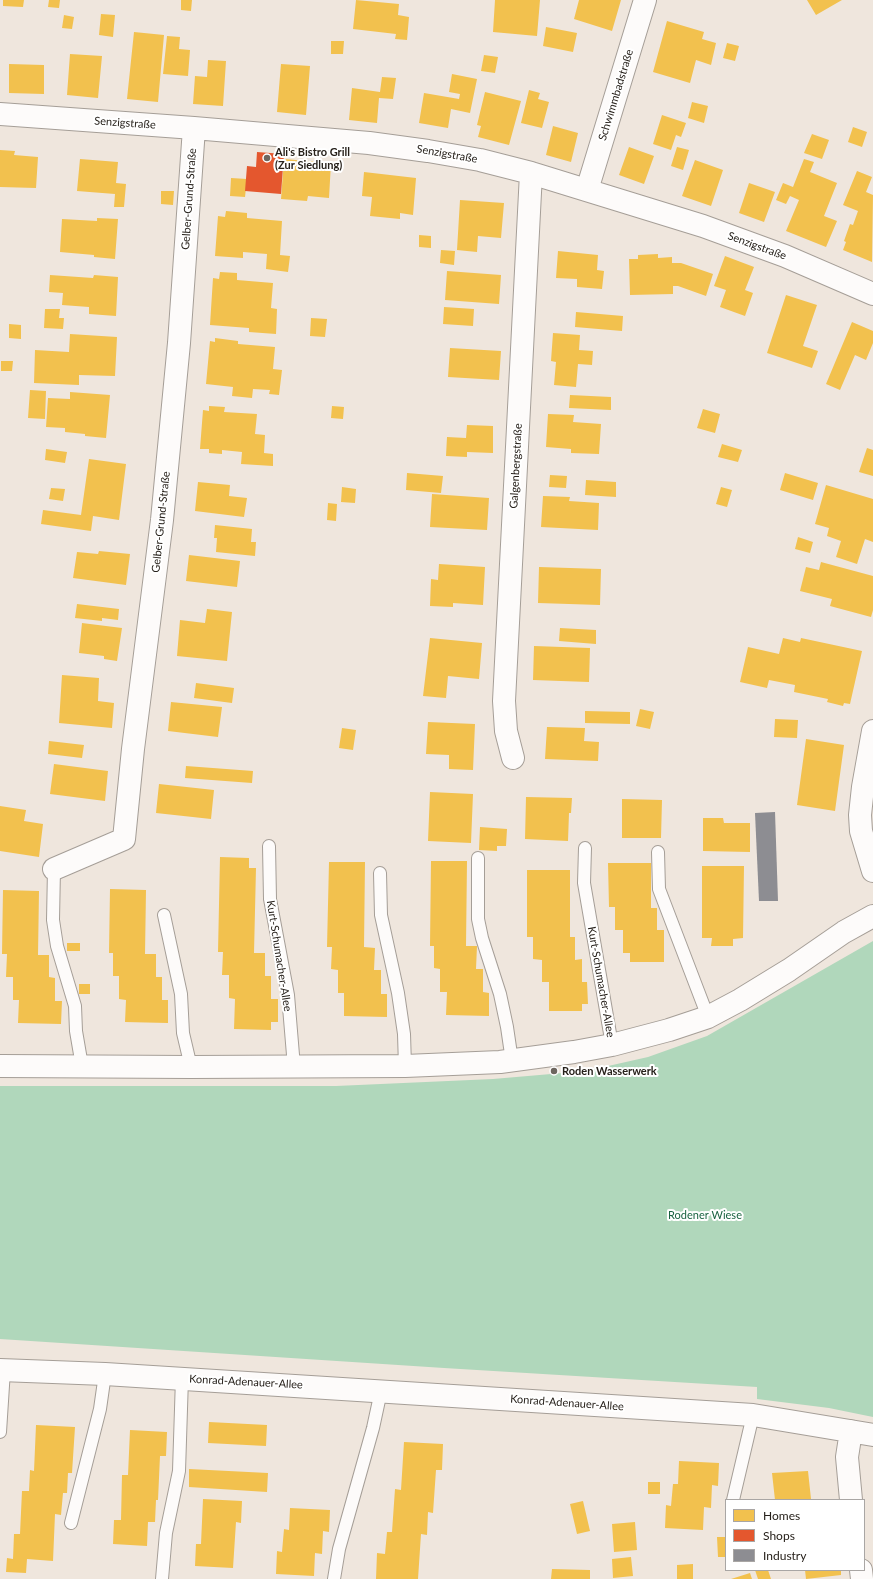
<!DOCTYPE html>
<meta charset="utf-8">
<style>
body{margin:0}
#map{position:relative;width:873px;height:1579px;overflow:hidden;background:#efe6dd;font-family:Lato,sans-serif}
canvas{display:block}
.legend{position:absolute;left:725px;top:1499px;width:140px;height:72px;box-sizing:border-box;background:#fff;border:1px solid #a9a6a4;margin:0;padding:5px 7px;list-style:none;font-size:12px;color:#27211b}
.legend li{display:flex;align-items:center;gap:8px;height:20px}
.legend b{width:20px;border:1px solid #a9a6a4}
</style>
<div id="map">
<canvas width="873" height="1579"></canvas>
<ul class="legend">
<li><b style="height:11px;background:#f2c14e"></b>Homes</li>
<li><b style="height:11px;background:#e4572e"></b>Shops</li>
<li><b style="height:11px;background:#8d8d92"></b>Industry</li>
</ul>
</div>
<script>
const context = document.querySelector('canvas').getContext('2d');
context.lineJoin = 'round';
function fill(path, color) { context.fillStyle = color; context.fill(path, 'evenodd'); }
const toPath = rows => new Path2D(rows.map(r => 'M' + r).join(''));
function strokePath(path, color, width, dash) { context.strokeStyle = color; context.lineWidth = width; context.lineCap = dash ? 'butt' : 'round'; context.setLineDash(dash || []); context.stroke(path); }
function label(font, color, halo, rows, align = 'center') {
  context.font = font + ' Lato,sans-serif'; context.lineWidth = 4; context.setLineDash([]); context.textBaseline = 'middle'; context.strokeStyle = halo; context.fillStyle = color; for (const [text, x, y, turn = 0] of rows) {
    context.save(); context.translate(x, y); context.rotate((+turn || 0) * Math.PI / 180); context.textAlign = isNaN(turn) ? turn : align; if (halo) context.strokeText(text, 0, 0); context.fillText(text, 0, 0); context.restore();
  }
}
fill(toPath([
 [873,941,873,1417,829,1408,757,1399,757,1387,444,1368,0,1339,0,1086,336,1086,493,1079,586,1071,648,1057,707,1036]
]), '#b0d7bb');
fill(toPath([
 [3,0,24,0,23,7,3,6],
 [49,0,60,0,59,8,48,7],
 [181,0,192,0,191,11,181,10],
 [356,0,399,4,398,15,409,17,407,40,395,39,396,34,353,29],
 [495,0,540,0,537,36,493,32],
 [579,0,621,0,612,31,574,19],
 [807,0,842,0,816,15],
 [101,14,115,15,113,37,99,35],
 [64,15,74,17,72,29,62,28],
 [667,21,704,32,702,39,716,43,711,65,696,60,690,83,653,72],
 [546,27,577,33,573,52,543,46],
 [134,32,164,35,158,102,127,99],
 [167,36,180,37,179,49,190,50,188,76,163,74],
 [331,41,344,41,343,54,331,54],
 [727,43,739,46,735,61,723,58],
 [70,54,102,56,98,98,67,95],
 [484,55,498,57,495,73,481,71],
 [208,60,226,61,223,106,193,104,195,76,207,77],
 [9,64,44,65,44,94,9,93],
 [281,64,310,66,306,115,277,112],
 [452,74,477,79,470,113,451,109,448,128,419,123,424,93,459,99,460,94,449,92],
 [382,77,396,78,393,99,379,98,377,123,349,120,352,88,380,92],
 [529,90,540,93,538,99,549,102,542,128,521,123],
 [485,92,521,101,509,145,478,137,481,126,477,125],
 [692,102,708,106,704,123,688,118],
 [662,115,686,123,681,137,676,135,671,150,653,144],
 [553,126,578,133,571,162,546,155],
 [853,127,867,132,862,147,848,142],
 [812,134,829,140,822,159,804,153],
 [629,147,654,156,644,184,619,175],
 [677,147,689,150,683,170,671,166],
 [0,150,15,151,14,155,38,157,36,188,0,187],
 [80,159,118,162,116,183,126,184,124,207,114,207,115,194,77,191],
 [284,159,331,163,329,198,308,196,307,201,281,199],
 [804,159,814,162,810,172,837,183,824,216,837,221,826,247,786,231,799,200,790,196,786,204,776,200,783,183,793,187],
 [695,160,723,170,711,206,682,196],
 [857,171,872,177,866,192,873,195,872,262,843,250,846,242,844,241,850,224,853,225,858,211,843,205],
 [364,172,416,178,413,215,400,213,400,219,370,216,372,197,362,196],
 [231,178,247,179,245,197,230,196],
 [749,183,775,192,764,222,739,213],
 [161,191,174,191,173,205,161,204],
 [460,200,504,203,501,238,478,236,477,252,457,250],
 [226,211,247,213,247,218,282,221,280,255,290,256,288,272,266,269,267,254,243,252,243,258,215,256,218,216,225,217],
 [97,218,118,219,115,259,94,257,94,255,60,252,62,219,97,221],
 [419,235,431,236,431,248,419,247],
 [441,250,455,251,454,265,440,263],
 [558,251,598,255,597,270,604,271,602,289,577,287,577,279,556,278],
 [658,254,658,258,672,257,672,263,681,263,713,274,706,296,678,286,673,286,673,294,630,295,629,259,638,259,638,255],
 [725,256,754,267,745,290,753,293,745,316,720,307,726,290,714,286],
 [447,271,501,275,499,304,445,300],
 [220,272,237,273,237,280,273,283,271,308,277,309,276,334,249,332,249,328,210,325,213,278,219,279],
 [50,275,93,278,94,275,118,277,116,316,89,314,89,307,62,305,63,293,49,292],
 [786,295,817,305,803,346,818,351,812,368,767,353],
 [444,307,474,309,473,326,443,324],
 [45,309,60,309,59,318,64,318,63,329,44,328],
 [576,312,623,316,622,331,575,327],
 [311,318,327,319,325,337,310,336],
 [852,322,873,331,873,343,866,360,855,355,840,390,826,384],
 [9,324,21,325,21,339,9,338],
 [553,333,580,335,579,350,593,351,592,365,578,364,576,387,554,385,556,362,551,361],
 [70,334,117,337,115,376,79,375,79,385,34,383,35,350,69,352],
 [215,338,238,341,238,344,275,347,273,369,282,370,279,395,269,394,270,390,253,389,252,398,232,396,233,387,206,384,210,341,215,342],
 [450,348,501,351,499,380,448,377],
 [1,361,13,361,12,371,1,371],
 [30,390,46,391,45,419,28,418],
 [70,392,110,395,106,438,85,436,85,434,65,432,65,428,46,427,48,398,70,399],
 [570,395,611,397,611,410,569,408],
 [209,406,225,407,224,412,257,414,255,434,265,435,264,453,273,454,273,466,241,464,242,452,222,450,222,454,209,453,209,449,200,449,203,410,209,411],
 [332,406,344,407,343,419,331,418],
 [703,409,720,414,715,433,697,428],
 [548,414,574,415,573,422,601,424,599,454,571,453,571,449,546,447],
 [467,425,493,426,493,453,467,452,467,457,446,456,447,437,466,438],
 [722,444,742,450,738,462,718,457],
 [867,448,873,450,873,476,859,472],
 [46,449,67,452,65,463,45,460],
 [89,459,126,464,119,520,93,516,91,531,41,524,43,510,81,515],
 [407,473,443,476,441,493,406,490],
 [785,473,818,483,813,500,780,490],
 [550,475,567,476,566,488,549,487],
 [586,480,616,482,616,497,585,495],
 [198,482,230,485,229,496,247,498,244,517,195,511],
 [826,485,873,499,873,542,865,539,857,564,836,557,841,541,827,536,829,528,815,524],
 [342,487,356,489,355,503,341,502],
 [721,487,732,490,727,507,716,504],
 [51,488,65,489,63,501,49,499],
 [432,494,489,498,487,530,430,527],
 [543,496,570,497,569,501,599,503,598,530,541,527],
 [328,503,337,504,336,521,327,520],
 [215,525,252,529,251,542,256,542,255,556,216,552,217,538,214,538],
 [798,537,813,542,810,553,795,549],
 [99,551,130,554,126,585,73,578,77,552,98,554],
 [189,555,240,561,237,587,186,581],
 [821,562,873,576,873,610,871,617,830,606,832,599,800,591,806,567,819,570],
 [439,564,485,567,483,605,453,603,453,607,430,606,431,579,438,580],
 [539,567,601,569,600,605,538,603],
 [77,604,119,609,118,620,102,618,102,621,75,618],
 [207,609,232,612,227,661,177,656,180,620,205,623],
 [82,623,122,628,117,661,104,659,104,656,79,653],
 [560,628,596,630,596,644,559,641],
 [430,638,482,643,479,679,448,676,446,698,423,696],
 [783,638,800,642,801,638,862,651,850,704,844,703,843,706,827,702,828,699,794,692,795,685,769,680,767,688,740,682,748,647,779,654],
 [534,646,590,648,589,682,533,680],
 [62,675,99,678,98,701,114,703,112,728,59,723],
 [196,683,234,688,232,703,194,698],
 [171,702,222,707,218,737,168,731],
 [640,709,654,712,650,729,636,726],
 [585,711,630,712,630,724,585,723],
 [775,719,798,720,797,738,774,737],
 [428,722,475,724,473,770,449,769,449,755,426,754],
 [547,727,585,728,584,741,599,742,598,761,545,759],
 [342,728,356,730,353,750,339,748],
 [806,739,844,745,835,811,797,805],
 [49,741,84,745,82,758,48,754],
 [54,764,108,771,105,801,50,794],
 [186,766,253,771,252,783,185,778],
 [159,784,214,790,211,819,156,813],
 [430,792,473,794,471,843,428,841],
 [526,797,572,798,571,813,569,813,568,841,525,839],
 [622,799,662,800,661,838,622,838],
 [0,806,26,810,24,821,43,824,39,857,0,851],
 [703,818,723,818,724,823,750,823,750,852,703,851],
 [480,827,507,829,506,846,497,846,497,851,479,850],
 [220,857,249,858,249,868,256,868,254,953,265,953,265,976,271,976,271,999,278,999,278,1022,271,1022,271,1030,234,1029,235,999,229,998,229,975,222,975,223,952,218,952],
 [431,861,467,861,466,946,477,946,476,969,483,969,483,992,489,993,489,1016,446,1015,447,992,440,992,440,969,434,968,434,946,430,946],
 [329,862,365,862,364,947,375,948,374,970,381,970,381,994,387,994,387,1017,344,1016,344,993,338,993,338,970,331,969,332,947,327,947],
 [608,863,651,863,651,908,657,908,657,930,664,930,664,962,630,962,630,953,623,953,623,930,615,930,615,907,609,907],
 [702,866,744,866,743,938,733,939,733,946,711,946,712,938,702,938],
 [527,870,570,870,570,937,575,937,575,960,582,959,582,982,587,982,588,1004,582,1004,582,1011,549,1011,549,982,542,982,542,960,533,959,533,937,527,937],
 [110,889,146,890,145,954,156,954,156,977,162,977,162,1000,168,1000,168,1023,125,1022,126,1000,119,999,119,976,113,976,113,953,109,953],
 [3,890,39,891,38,955,49,955,49,977,55,978,55,1001,62,1001,61,1024,18,1023,19,1000,13,1000,13,977,6,977,7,954,2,954],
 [67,943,80,943,80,951,67,951],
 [79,984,90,984,90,994,79,994],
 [209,1422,267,1425,266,1446,208,1443],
 [36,1425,75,1427,72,1473,68,1473,67,1493,63,1493,61,1515,55,1514,53,1561,27,1559,26,1573,6,1572,7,1558,13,1559,14,1534,20,1534,22,1491,29,1491,30,1470,34,1471],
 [130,1430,167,1432,166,1456,160,1456,158,1500,156,1500,155,1522,148,1522,147,1546,113,1544,114,1520,121,1520,122,1475,128,1475],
 [404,1442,443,1444,442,1470,436,1470,433,1513,428,1512,427,1535,421,1534,418,1579,376,1579,377,1553,385,1554,387,1532,392,1532,395,1489,401,1490],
 [679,1461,719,1463,718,1486,712,1485,711,1508,704,1507,703,1530,665,1528,666,1505,671,1506,673,1484,678,1484],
 [189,1469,268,1473,267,1492,189,1487],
 [808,1471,811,1499,775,1500,772,1473],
 [648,1482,660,1482,660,1494,648,1494],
 [203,1499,242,1501,241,1523,236,1522,233,1568,195,1566,196,1544,201,1544],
 [583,1501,590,1531,577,1534,570,1504],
 [290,1508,330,1510,329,1532,323,1531,322,1554,315,1553,314,1576,276,1574,277,1551,282,1552,284,1529,289,1530],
 [635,1522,637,1550,614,1552,612,1524],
 [717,1537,726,1537,726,1557,718,1557],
 [631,1557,633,1576,613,1578,612,1559],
 [693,1564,693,1579,677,1579,677,1565],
 [552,1569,590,1570,590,1579,551,1579],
 [755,1570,768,1570,771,1579,758,1579],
 [805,1570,841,1570,841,1575,806,1579],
 [750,1573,752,1579,731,1579]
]), '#f2c14e');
fill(toPath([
 [257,152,284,154,281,194,245,191,247,166,256,167]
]), '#e4572e');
fill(toPath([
 [775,812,778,901,759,901,755,813]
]), '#8d8d92');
const lane = toPath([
 [269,846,270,899,288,995,294,1067],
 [585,848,584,883,612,1045],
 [658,852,659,889,708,1017],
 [478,858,478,919,482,938,500,994,507,1027,512,1061],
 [54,869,53,920,57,946,75,1006,76,1031,82,1066],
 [380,873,381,915,398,993,404,1034,405,1066],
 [164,915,181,994,183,1033,191,1067],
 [0,1432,4,1370],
 [733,1500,753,1415],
 [71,1523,100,1409,105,1374],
 [162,1579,166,1533,179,1471,182,1378],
 [334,1579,339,1549,373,1428,381,1391]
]);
const street = toPath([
 [0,114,194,128,369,143,428,151,480,160,531,173,703,226,785,256,873,294],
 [587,190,645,0],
 [873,731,863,787,860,815,861,831,873,871],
 [513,758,506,731,504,701,531,173],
 [54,869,124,839,133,749,162,520,179,343,194,128],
 [0,1066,191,1067,405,1066,500,1062,574,1052,612,1045,669,1030,708,1017,740,1000,789,970,844,932,873,916],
 [0,1370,105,1374,753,1415,873,1435],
 [851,1500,847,1457,851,1431],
 [861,1570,862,1579]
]);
strokePath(lane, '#a59e97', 14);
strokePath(street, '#a59e97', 24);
strokePath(lane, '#fdfbfa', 12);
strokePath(street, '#fdfbfa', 22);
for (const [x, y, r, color] of [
 [267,158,4,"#6d665f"],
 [554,1071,4,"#6d665f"]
]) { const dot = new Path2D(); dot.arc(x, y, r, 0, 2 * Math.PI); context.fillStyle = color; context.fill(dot); strokePath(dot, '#fff', 1.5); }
label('11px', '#27211b', '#fff', [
 ["Schwimmbadstraße",616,95,-73],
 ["Senzigstraße",125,123,4],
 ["Senzigstraße",447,154,10],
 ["Gelber-Grund-Straße",189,199,-86],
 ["Senzigstraße",757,246,20],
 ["Galgenbergstraße",516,466,-87],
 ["Gelber-Grund-Straße",161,522,-84],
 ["Kurt-Schumacher-Allee",279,956,81],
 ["Kurt-Schumacher-Allee",601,982,80],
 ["Konrad-Adenauer-Allee",246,1382,3],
 ["Konrad-Adenauer-Allee",567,1403,4]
]);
label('bold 11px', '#27211b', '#fff', [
 ["Ali's Bistro Grill",275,152],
 ["(Zur Siedlung)",275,165],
 ["Roden Wasserwerk",562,1071]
], 'left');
label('11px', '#1a6341', '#fff', [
 ["Rodener Wiese",705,1215]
]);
</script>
